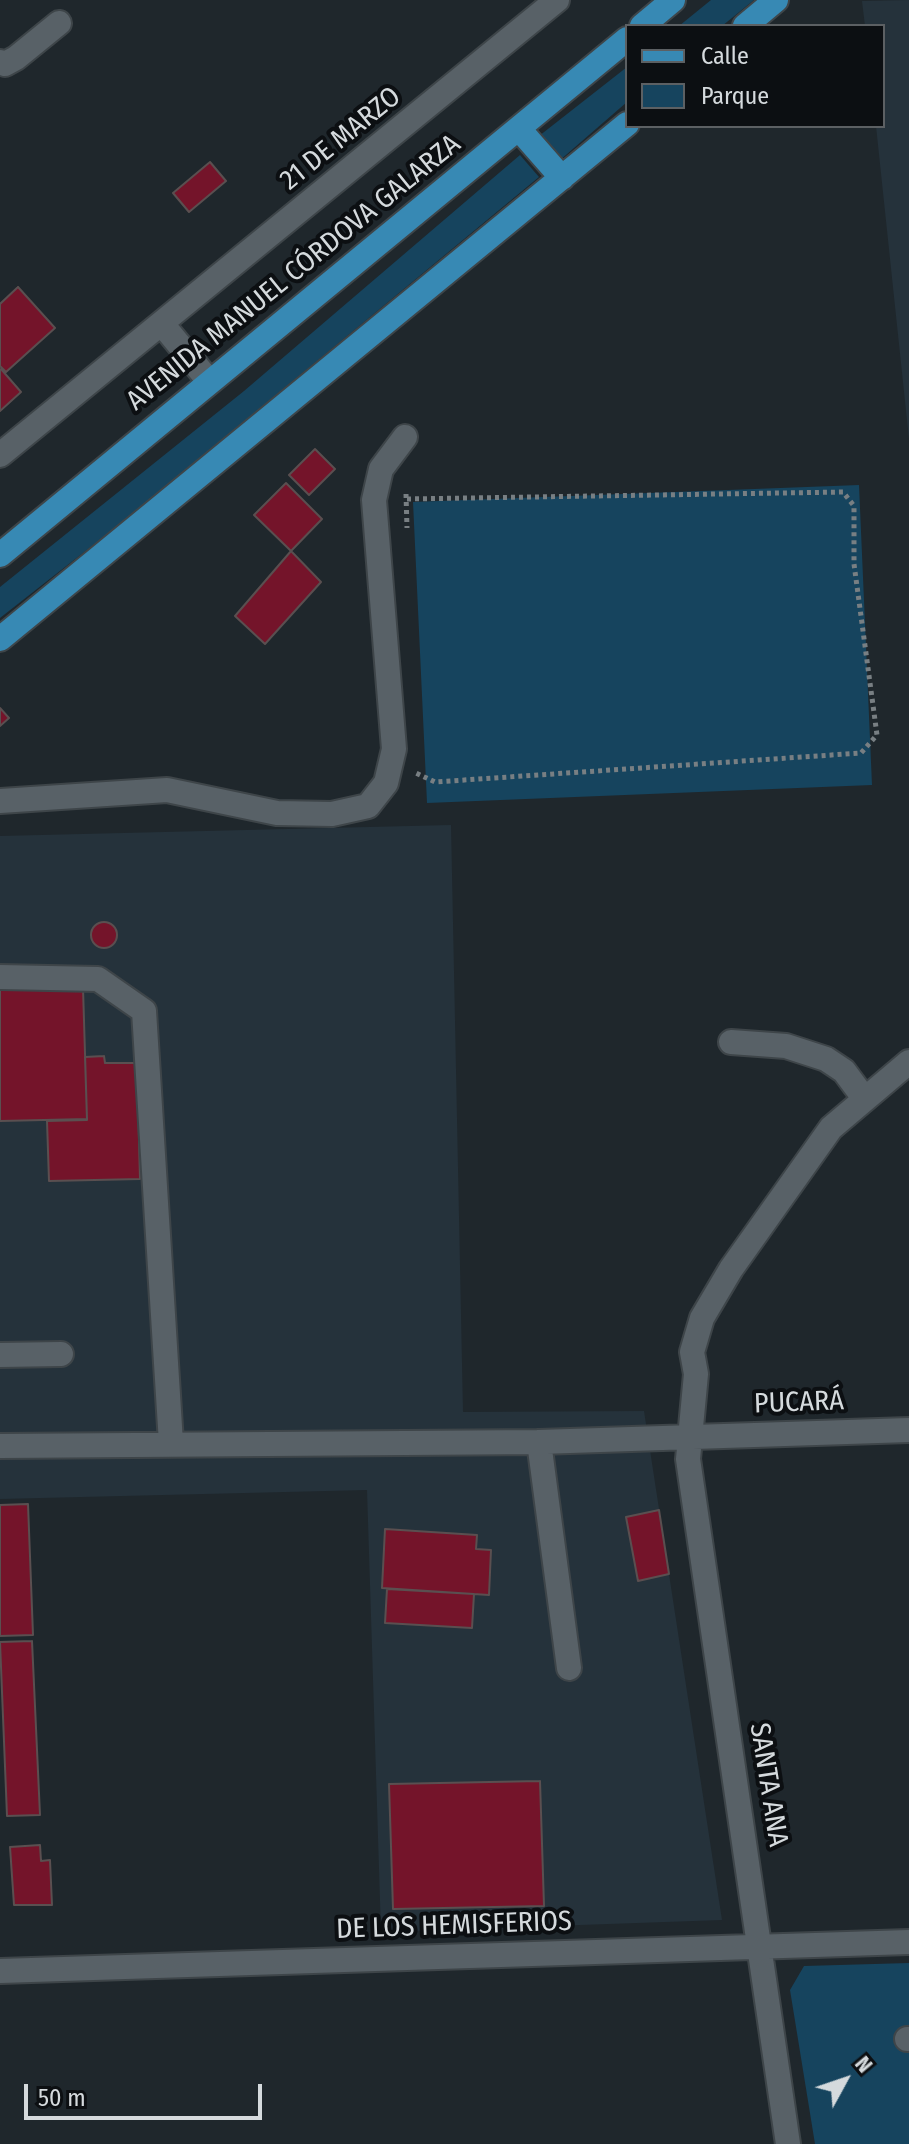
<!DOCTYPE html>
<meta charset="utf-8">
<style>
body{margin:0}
#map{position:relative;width:909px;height:2144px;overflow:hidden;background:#1f272c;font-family:"Fira Sans Condensed",sans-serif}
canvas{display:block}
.legend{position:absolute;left:625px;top:24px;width:260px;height:104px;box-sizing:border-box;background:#0c0f12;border:2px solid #5c6063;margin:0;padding:10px 14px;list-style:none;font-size:24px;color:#d5dadd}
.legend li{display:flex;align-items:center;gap:16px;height:40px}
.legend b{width:40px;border:2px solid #5c6063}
.north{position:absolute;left:805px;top:2040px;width:80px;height:80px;-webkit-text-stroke:6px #0c0f12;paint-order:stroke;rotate:50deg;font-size:22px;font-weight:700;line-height:32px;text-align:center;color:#d5dadd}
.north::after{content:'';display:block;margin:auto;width:28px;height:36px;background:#d5dadd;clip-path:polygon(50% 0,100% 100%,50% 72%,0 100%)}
.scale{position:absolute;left:24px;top:2084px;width:238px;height:36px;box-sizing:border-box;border:4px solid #d5dadd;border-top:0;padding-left:10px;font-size:24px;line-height:28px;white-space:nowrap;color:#d5dadd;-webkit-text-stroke:6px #0c0f12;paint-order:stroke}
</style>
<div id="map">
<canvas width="909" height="2144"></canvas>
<ul class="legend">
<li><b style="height:10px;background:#3789b4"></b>Calle</li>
<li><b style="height:22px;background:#16445e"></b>Parque</li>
</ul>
<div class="north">N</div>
<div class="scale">50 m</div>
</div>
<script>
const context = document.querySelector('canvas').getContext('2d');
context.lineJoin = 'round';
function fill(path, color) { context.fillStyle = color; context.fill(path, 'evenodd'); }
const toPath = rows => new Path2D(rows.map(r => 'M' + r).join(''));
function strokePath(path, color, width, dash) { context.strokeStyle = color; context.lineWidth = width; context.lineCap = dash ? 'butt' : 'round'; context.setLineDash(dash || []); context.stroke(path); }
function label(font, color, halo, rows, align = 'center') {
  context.font = font + ' "Fira Sans Condensed",sans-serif'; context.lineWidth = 8; context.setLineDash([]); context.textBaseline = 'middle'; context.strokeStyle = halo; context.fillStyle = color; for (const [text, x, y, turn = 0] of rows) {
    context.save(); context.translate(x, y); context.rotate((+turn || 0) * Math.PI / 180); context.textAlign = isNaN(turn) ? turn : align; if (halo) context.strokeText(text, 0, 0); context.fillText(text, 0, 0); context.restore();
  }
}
fill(toPath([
 [909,0,909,439,876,126,883,126,883,26,865,26,862,1],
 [451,825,463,1412,644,1411,722,1920,381,1932,367,1490,0,1499,0,836]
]), '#25323b');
fill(toPath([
 [711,0,754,0,722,26,679,26],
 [627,67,627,102,559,161,539,136],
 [520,155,539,177,125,520,0,618,0,587,244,391],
 [859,485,872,785,427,803,413,502],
 [909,1963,909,2144,815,2144,790,1990,804,1966]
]), '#16445e');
const building = toPath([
 [210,162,226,181,189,212,173,193,210,162],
 [18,287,55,328,6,372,0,366,0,304,18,287],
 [1,369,21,392,0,411,0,370,1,369],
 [315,449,335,469,309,495,289,475,315,449],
 [286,483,322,519,291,551,254,515,286,483],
 [291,551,321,582,265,644,235,616,291,551],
 [0,708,9,718,0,726,0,708],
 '91 935a13 13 0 1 1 26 0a13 13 0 1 1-26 0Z',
 [83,988,87,1119,0,1121,0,990,83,988],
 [104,1056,105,1063,137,1063,140,1179,49,1181,47,1121,87,1120,85,1057,104,1056],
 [28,1504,33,1635,0,1636,0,1505,28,1504],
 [659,1510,669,1574,638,1581,626,1517,659,1510],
 [385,1529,477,1535,476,1549,491,1550,489,1595,382,1588,385,1529],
 [387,1589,474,1594,472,1628,385,1623,387,1589],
 [32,1641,40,1815,7,1816,0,1642,32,1641],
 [540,1781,544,1906,393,1909,389,1784,540,1781],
 [40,1845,41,1861,50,1860,52,1905,14,1905,10,1847,40,1845]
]);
fill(building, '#74142a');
strokePath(building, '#5a4f50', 2);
const minor = toPath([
 [0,62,5,64,16,58,59,23],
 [162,324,209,381],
 [0,455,557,0],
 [0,801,167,790,277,813,332,814,368,806,386,783,394,749,374,500,381,469,405,437],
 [0,977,98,979,144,1011,171,1443],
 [731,1042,786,1046,826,1059,844,1071,864,1098],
 [0,1355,61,1354],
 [539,1442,569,1668],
 [0,1446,539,1442,909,1430],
 [0,1971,909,1942],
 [907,2039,909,2039],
 [788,2144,688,1459,696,1374,692,1352,702,1318,731,1269,831,1128,909,1062]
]);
const major = toPath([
 [642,26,673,0],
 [745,26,776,0],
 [519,129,562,178],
 [0,555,627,39],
 [0,639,627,124]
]);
strokePath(minor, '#3e4549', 28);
strokePath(major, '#3e4549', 28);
strokePath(toPath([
 [406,494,407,528],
 [407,499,843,492,854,506,854,564,877,735,861,753,435,782,416,773]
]), '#787f83', 5, [4, 4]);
strokePath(minor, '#586167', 24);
strokePath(major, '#3789b4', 24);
label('28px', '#d5dadd', '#0c0f12', [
 ["21 DE MARZO",341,139,-39],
 ["AVENIDA MANUEL CÓRDOVA GALARZA",294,273,-39],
 ["PUCARÁ",799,1403,-2],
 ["SANTA ANA",768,1785,81],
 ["DE LOS HEMISFERIOS",454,1926,-2]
]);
</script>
